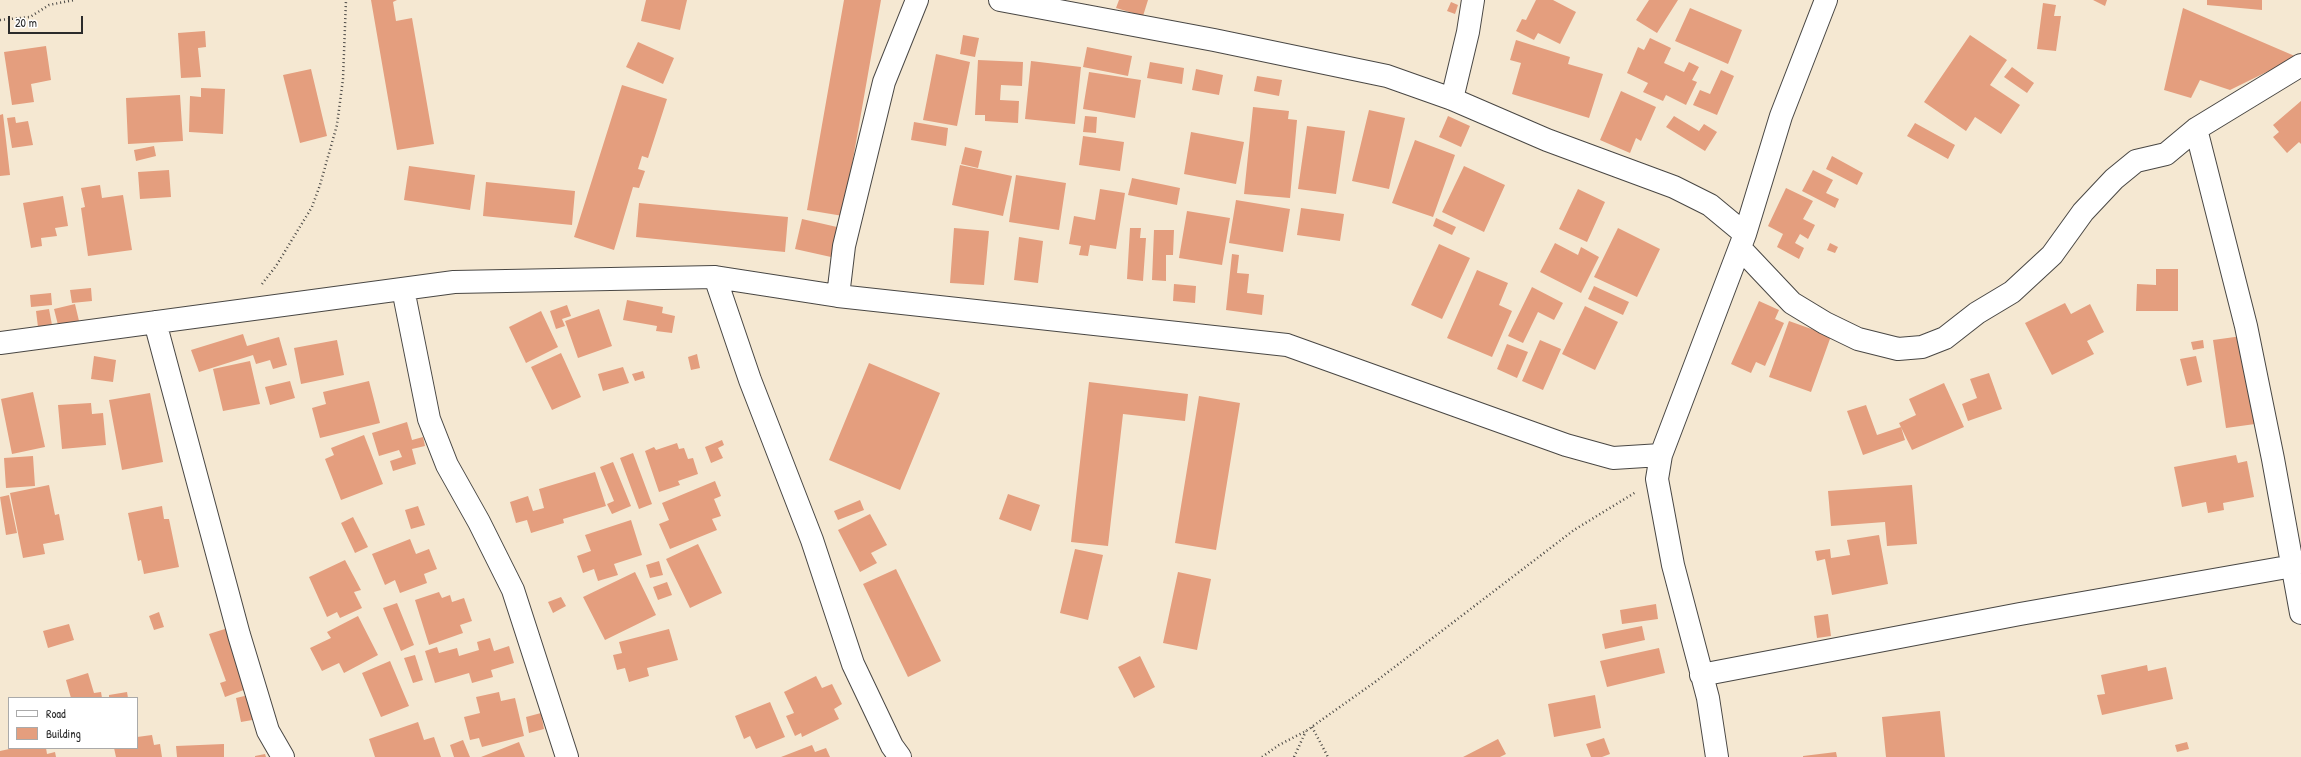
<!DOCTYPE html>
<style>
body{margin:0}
#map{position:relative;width:2301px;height:757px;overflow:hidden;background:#f5e8d2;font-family:"Patrick Hand",sans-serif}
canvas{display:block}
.legend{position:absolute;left:8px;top:697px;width:130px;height:52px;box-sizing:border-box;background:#fff;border:1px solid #aaa;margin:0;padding:5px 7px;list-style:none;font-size:12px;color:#2b2b2b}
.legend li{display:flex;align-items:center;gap:8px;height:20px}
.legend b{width:20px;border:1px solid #aaa}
.scale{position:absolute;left:8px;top:16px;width:75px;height:18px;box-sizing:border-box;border:2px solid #2b2b2b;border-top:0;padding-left:5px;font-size:12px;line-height:14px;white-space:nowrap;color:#2b2b2b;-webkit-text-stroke:3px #fff;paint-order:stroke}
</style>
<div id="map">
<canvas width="2301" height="757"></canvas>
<ul class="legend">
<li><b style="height:5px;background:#fff"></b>Road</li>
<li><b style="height:11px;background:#e49e7e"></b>Building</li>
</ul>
<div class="scale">20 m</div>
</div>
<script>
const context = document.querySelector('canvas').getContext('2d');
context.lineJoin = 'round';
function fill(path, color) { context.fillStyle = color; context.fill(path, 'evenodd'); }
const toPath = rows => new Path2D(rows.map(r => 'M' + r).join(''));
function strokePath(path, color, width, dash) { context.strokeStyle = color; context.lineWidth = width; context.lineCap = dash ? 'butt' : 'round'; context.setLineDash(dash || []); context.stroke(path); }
fill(toPath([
 [371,0,397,0,393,2,396,21,412,18,434,144,397,150],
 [646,0,687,0,680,30,641,21],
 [844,0,881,0,843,216,807,210],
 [1119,0,1148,0,1143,16,1116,8],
 [1536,0,1553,0,1576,12,1560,44,1538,33,1534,40,1516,31,1522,19,1526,20],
 [1649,0,1678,0,1657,33,1636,20],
 [2093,0,2107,0,2105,6],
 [2207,0,2262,0,2262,10,2207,5],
 [1451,2,1458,5,1455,14,1447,11],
 [2043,3,2056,5,2054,16,2061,16,2056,51,2037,49],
 [1690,8,1742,30,1728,64,1675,41],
 [2183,8,2297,57,2230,90,2200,80,2191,98,2164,90],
 [205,31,206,47,198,48,201,77,181,78,178,33],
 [963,35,979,38,975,57,960,54],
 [1970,35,2007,60,1990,85,2020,105,2001,134,1975,117,1966,131,1924,102],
 [1650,38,1671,48,1664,63,1684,72,1689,62,1699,67,1692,80,1697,82,1686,105,1666,95,1663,101,1643,92,1648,83,1627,73,1638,47,1644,50],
 [1516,40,1570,57,1568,64,1603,74,1589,118,1512,94,1521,63,1510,60],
 [638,42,674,58,663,84,626,67],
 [46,46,51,80,31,84,34,102,12,105,4,52],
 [1087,47,1132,56,1128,76,1083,67],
 [936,54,970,62,957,126,923,120],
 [978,60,1023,62,1022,86,1001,85,1000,100,1019,101,1018,123,985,121,985,115,975,115],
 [1031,61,1081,67,1075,124,1025,119],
 [1150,62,1184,68,1182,84,1147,78],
 [2012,67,2034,83,2027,93,2004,77],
 [311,69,327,136,300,143,283,75],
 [1196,69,1223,75,1219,95,1192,90],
 [1721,70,1734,76,1717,115,1693,105,1700,90,1710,94],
 [1089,72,1141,80,1135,118,1083,109],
 [1257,76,1282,80,1279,96,1254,91],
 [622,85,667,99,648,158,642,156,638,169,645,171,639,188,633,187,614,250,574,237],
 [201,88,225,89,223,134,189,132,190,96,201,97],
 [1621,91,1656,107,1641,141,1636,138,1630,153,1600,140],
 [180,95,183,141,128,144,126,98],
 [2301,101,2301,144,2299,142,2287,153,2273,137,2279,132,2273,125],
 [1253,107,1289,111,1288,119,1297,120,1290,198,1244,194],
 [1369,110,1405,118,1389,189,1352,181],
 [3,114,10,175,0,176,0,115],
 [1085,116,1097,117,1096,133,1083,132],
 [1448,116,1470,126,1461,147,1439,137],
 [1674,116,1699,131,1704,124,1717,132,1705,151,1666,127],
 [15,117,16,123,28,121,33,145,12,148,7,118],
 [914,122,948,128,946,146,911,140],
 [1915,123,1955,145,1948,159,1907,136],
 [1307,126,1345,131,1336,194,1298,189],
 [1191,132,1244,142,1236,184,1184,174],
 [1083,136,1124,142,1120,171,1079,165],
 [1415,140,1455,155,1433,217,1392,203],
 [154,146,156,156,136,161,134,150],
 [965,147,982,151,978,168,961,164],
 [1832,156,1863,173,1857,185,1826,169],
 [960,165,1012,176,1003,216,952,205],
 [409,166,475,175,470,210,404,200],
 [1464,166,1505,185,1484,232,1442,212],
 [169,170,171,197,140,199,138,172],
 [1813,170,1833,180,1826,193,1839,199,1835,208,1802,191],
 [1016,175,1066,183,1059,230,1009,222],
 [1132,178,1180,188,1177,205,1128,195],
 [486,182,575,191,572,225,483,216],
 [100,185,102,198,123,195,132,250,88,256,81,208,85,207,81,188],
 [1786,188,1813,201,1803,219,1815,225,1808,239,1800,234,1795,243,1804,248,1799,259,1777,247,1783,234,1768,226],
 [1100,189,1125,193,1116,249,1090,245,1088,256,1079,255,1081,246,1069,244,1074,216,1095,220],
 [1578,189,1605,202,1587,242,1559,229],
 [63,196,68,226,55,228,57,236,41,238,42,246,31,248,23,203],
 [1236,200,1290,209,1283,252,1229,243],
 [639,203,788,217,785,252,636,237],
 [1301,208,1344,214,1340,241,1297,235],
 [1187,211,1230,218,1222,265,1179,258],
 [1436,218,1456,227,1452,235,1433,226],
 [802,219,837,227,831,257,795,249],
 [954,228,989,231,984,285,950,283],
 [1130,228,1141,228,1140,238,1146,238,1143,281,1127,279],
 [1618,228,1660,249,1637,297,1594,277],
 [1154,230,1174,230,1173,255,1166,255,1166,281,1152,280],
 [1019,237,1043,241,1038,283,1014,280],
 [1555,243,1578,255,1581,247,1599,257,1581,293,1540,272],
 [1830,243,1838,247,1835,253,1827,250],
 [1439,244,1470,258,1442,319,1411,305],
 [1232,254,1239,255,1237,273,1249,274,1247,293,1264,295,1262,315,1226,310],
 [2156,269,2178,269,2178,311,2136,311,2137,284,2156,285],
 [1477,270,1508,283,1499,305,1512,311,1492,357,1447,338],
 [1174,284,1196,286,1195,303,1173,301],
 [1594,286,1629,302,1623,315,1588,299],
 [1532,287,1563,303,1554,320,1538,312,1523,343,1508,336],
 [91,288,92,301,72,303,70,290],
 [51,293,52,305,31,307,30,295],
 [627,300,663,307,662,313,675,316,672,333,656,331,657,326,623,320],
 [1759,301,1779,310,1775,319,1784,323,1765,366,1756,362,1751,373,1731,364],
 [2065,303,2071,314,2090,304,2104,332,2087,341,2094,354,2052,375,2025,323],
 [75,304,79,321,58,325,54,309],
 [567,305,571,316,562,319,565,326,556,329,550,311],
 [1585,306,1618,322,1595,370,1562,354],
 [49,309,52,325,38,327,36,311],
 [599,309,612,346,578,358,565,321],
 [541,311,558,347,526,363,509,327],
 [1789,321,1831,336,1811,392,1769,377],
 [243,334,247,346,279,337,287,365,273,369,270,360,256,364,253,355,199,372,191,350],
 [2242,336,2255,424,2226,428,2213,340],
 [337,340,344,375,301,384,294,348],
 [1540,340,1561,349,1543,390,1522,381],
 [2203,340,2204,348,2193,350,2191,342],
 [1507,344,1528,352,1517,378,1497,369],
 [561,353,581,397,552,410,531,367],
 [697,354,700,368,691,370,688,357],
 [94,356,116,360,113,382,91,379],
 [2196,356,2202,382,2187,386,2180,359],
 [250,361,260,404,223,411,213,369],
 [869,363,940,393,900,490,829,460],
 [623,367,629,383,603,391,598,374],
 [643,371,645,378,635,381,632,374],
 [1989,373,2002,409,1968,421,1962,404,1977,398,1970,379],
 [290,381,295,398,270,405,265,387],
 [369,381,380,423,320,438,312,408,326,404,323,392],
 [1089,382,1188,394,1185,421,1123,414,1108,546,1071,542],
 [1944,383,1964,427,1912,450,1899,423,1916,415,1909,399],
 [33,392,45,447,12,454,1,399],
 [150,393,163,462,122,470,109,400],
 [1199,396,1240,403,1216,550,1175,543],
 [91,403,92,414,103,413,106,445,62,449,58,405],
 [1866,405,1877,435,1901,427,1905,440,1863,455,1847,411],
 [407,422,412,440,423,437,425,446,412,449,416,464,393,471,390,461,402,457,399,450,379,456,372,433],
 [364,435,383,484,341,500,325,459,334,455,331,448],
 [722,440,724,445,718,448,723,458,711,463,705,447],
 [677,443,679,449,684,448,688,459,693,458,698,474,678,481,680,485,659,492,645,451,654,447,656,450],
 [633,453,652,504,639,509,620,458],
 [2236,455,2238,463,2247,461,2254,497,2223,503,2224,510,2208,513,2206,502,2182,507,2174,467],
 [33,456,35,486,6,488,4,458],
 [613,462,631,506,612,514,607,504,614,501,600,467],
 [595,472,606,506,563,519,564,523,531,533,527,520,516,523,510,502,528,496,533,511,544,508,539,489],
 [715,481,721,496,714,499,721,516,712,519,717,530,670,549,659,524,669,520,662,503],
 [49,485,55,515,59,514,64,540,43,544,45,554,23,558,10,493],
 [1912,485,1917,544,1887,546,1885,522,1831,526,1828,491],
 [1008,494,1040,505,1031,531,999,519],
 [9,495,17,533,6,535,0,497],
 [860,500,864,510,838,520,834,511],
 [162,506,164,519,169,519,179,567,144,574,141,560,138,561,128,513],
 [418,506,425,525,411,529,405,510],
 [870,514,887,545,871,553,877,563,860,572,838,530],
 [353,517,368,547,355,553,341,523],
 [631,520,642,555,614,564,618,575,598,581,594,569,583,573,577,556,591,551,585,535],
 [1879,535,1888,584,1832,595,1825,559,1817,561,1815,551,1830,549,1831,558,1850,555,1847,540],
 [410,539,416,554,429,549,437,569,424,574,427,583,400,593,395,580,385,585,372,554],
 [698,544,722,593,690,608,666,559],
 [1075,549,1103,555,1088,620,1060,613],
 [345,560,361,590,354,592,362,608,340,618,337,612,327,617,309,577],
 [659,561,663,575,650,578,646,565],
 [896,569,941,661,908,677,863,584],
 [635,572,656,615,605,640,583,597],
 [1178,572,1211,579,1197,650,1163,643],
 [667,582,672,595,658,600,653,587],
 [439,592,442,598,450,595,452,602,464,598,472,621,460,625,463,633,429,645,415,600],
 [561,597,566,606,553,613,548,602],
 [397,603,414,645,401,651,383,608],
 [1656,604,1658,619,1622,624,1620,610],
 [159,612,164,627,154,630,149,616],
 [1828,614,1831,636,1817,638,1814,616],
 [358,616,378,655,344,673,339,663,322,671,310,648,331,638,327,632],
 [69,624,74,640,48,648,43,631],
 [1642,626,1645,640,1605,649,1602,634],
 [228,628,249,688,225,697,220,683,226,681,209,634],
 [669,629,678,660,647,668,649,676,629,682,625,668,617,670,613,655,622,653,619,642],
 [490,638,494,651,509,646,514,663,491,670,493,677,472,683,469,673,435,683,425,651,437,647,439,653,457,648,459,656,479,650,477,642],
 [1659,648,1665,673,1607,687,1600,661],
 [415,655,423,680,413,683,404,658],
 [1140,656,1155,687,1134,698,1118,667],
 [390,661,409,706,381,717,362,673],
 [2147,665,2148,671,2166,667,2173,699,2102,715,2097,695,2105,694,2101,675],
 [88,673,94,693,101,692,102,698,71,698,66,680],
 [816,676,822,688,832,684,842,704,834,709,839,719,802,737,801,733,795,736,786,716,794,713,784,692],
 [127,692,128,698,109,698,109,695],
 [499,692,501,701,515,698,524,736,482,747,479,738,470,740,464,717,480,713,476,697],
 [253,694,258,719,241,722,236,698],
 [1595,695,1601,728,1554,737,1548,704],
 [770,702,785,737,756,749,750,736,744,739,735,716],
 [1940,711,1945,757,1886,757,1882,717],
 [541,713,544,729,529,733,526,717],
 [418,722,424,740,434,737,441,757,375,757,369,739],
 [152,735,154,745,160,744,162,757,116,757,114,748,137,748,137,737],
 [1604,738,1610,754,1602,757,1591,757,1586,744],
 [1498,739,1506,754,1500,757,1463,757],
 [463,740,470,757,454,757,450,745],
 [519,742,525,757,481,757],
 [2187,742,2189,749,2177,752,2175,745],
 [224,744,224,757,177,757,176,746],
 [812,745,815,752,826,748,830,757,781,757],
 [14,748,46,748,47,754,55,752,56,757,0,757,0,751],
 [1836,752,1837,757,1803,757,1803,756],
 [265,754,266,757,255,757,255,756]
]), '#e49e7e');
const minor = toPath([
 [1000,0,1214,40,1387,76,1452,99,1547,140,1674,187,1710,205,1745,234],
 [1452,99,1468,32,1473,0],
 [2196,129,2246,326,2273,459,2301,613],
 [1740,248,1792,303,1825,323,1858,339,1898,349,1922,347,1945,338,1977,313,2012,292,2052,255,2083,212,2114,179,2136,161,2166,154,2196,129,2301,65],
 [715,277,750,380,812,540,853,664,892,746,900,757],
 [403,289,429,419,447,465,479,522,513,590,567,757],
 [838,296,844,246,884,82,917,0],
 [155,322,239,635,268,731,283,757],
 [0,343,454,282,715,277,838,296,1287,345,1566,445,1613,458,1661,455],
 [1701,675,2020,614,2293,566],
 [1717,757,1708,698,1673,565,1657,479,1661,455,1745,234,1781,116,1826,0]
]);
strokePath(minor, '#494744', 24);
strokePath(toPath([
 [0,20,30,17,49,5,74,0],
 [262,284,276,266,312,207,320,185,337,125,343,79,346,0],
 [1312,727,1328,757],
 [1262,757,1279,745,1306,731,1375,682,1574,530,1636,492],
 [1294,757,1306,731]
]), '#494744', 2.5, [1, 3]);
strokePath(minor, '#fff', 22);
</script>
